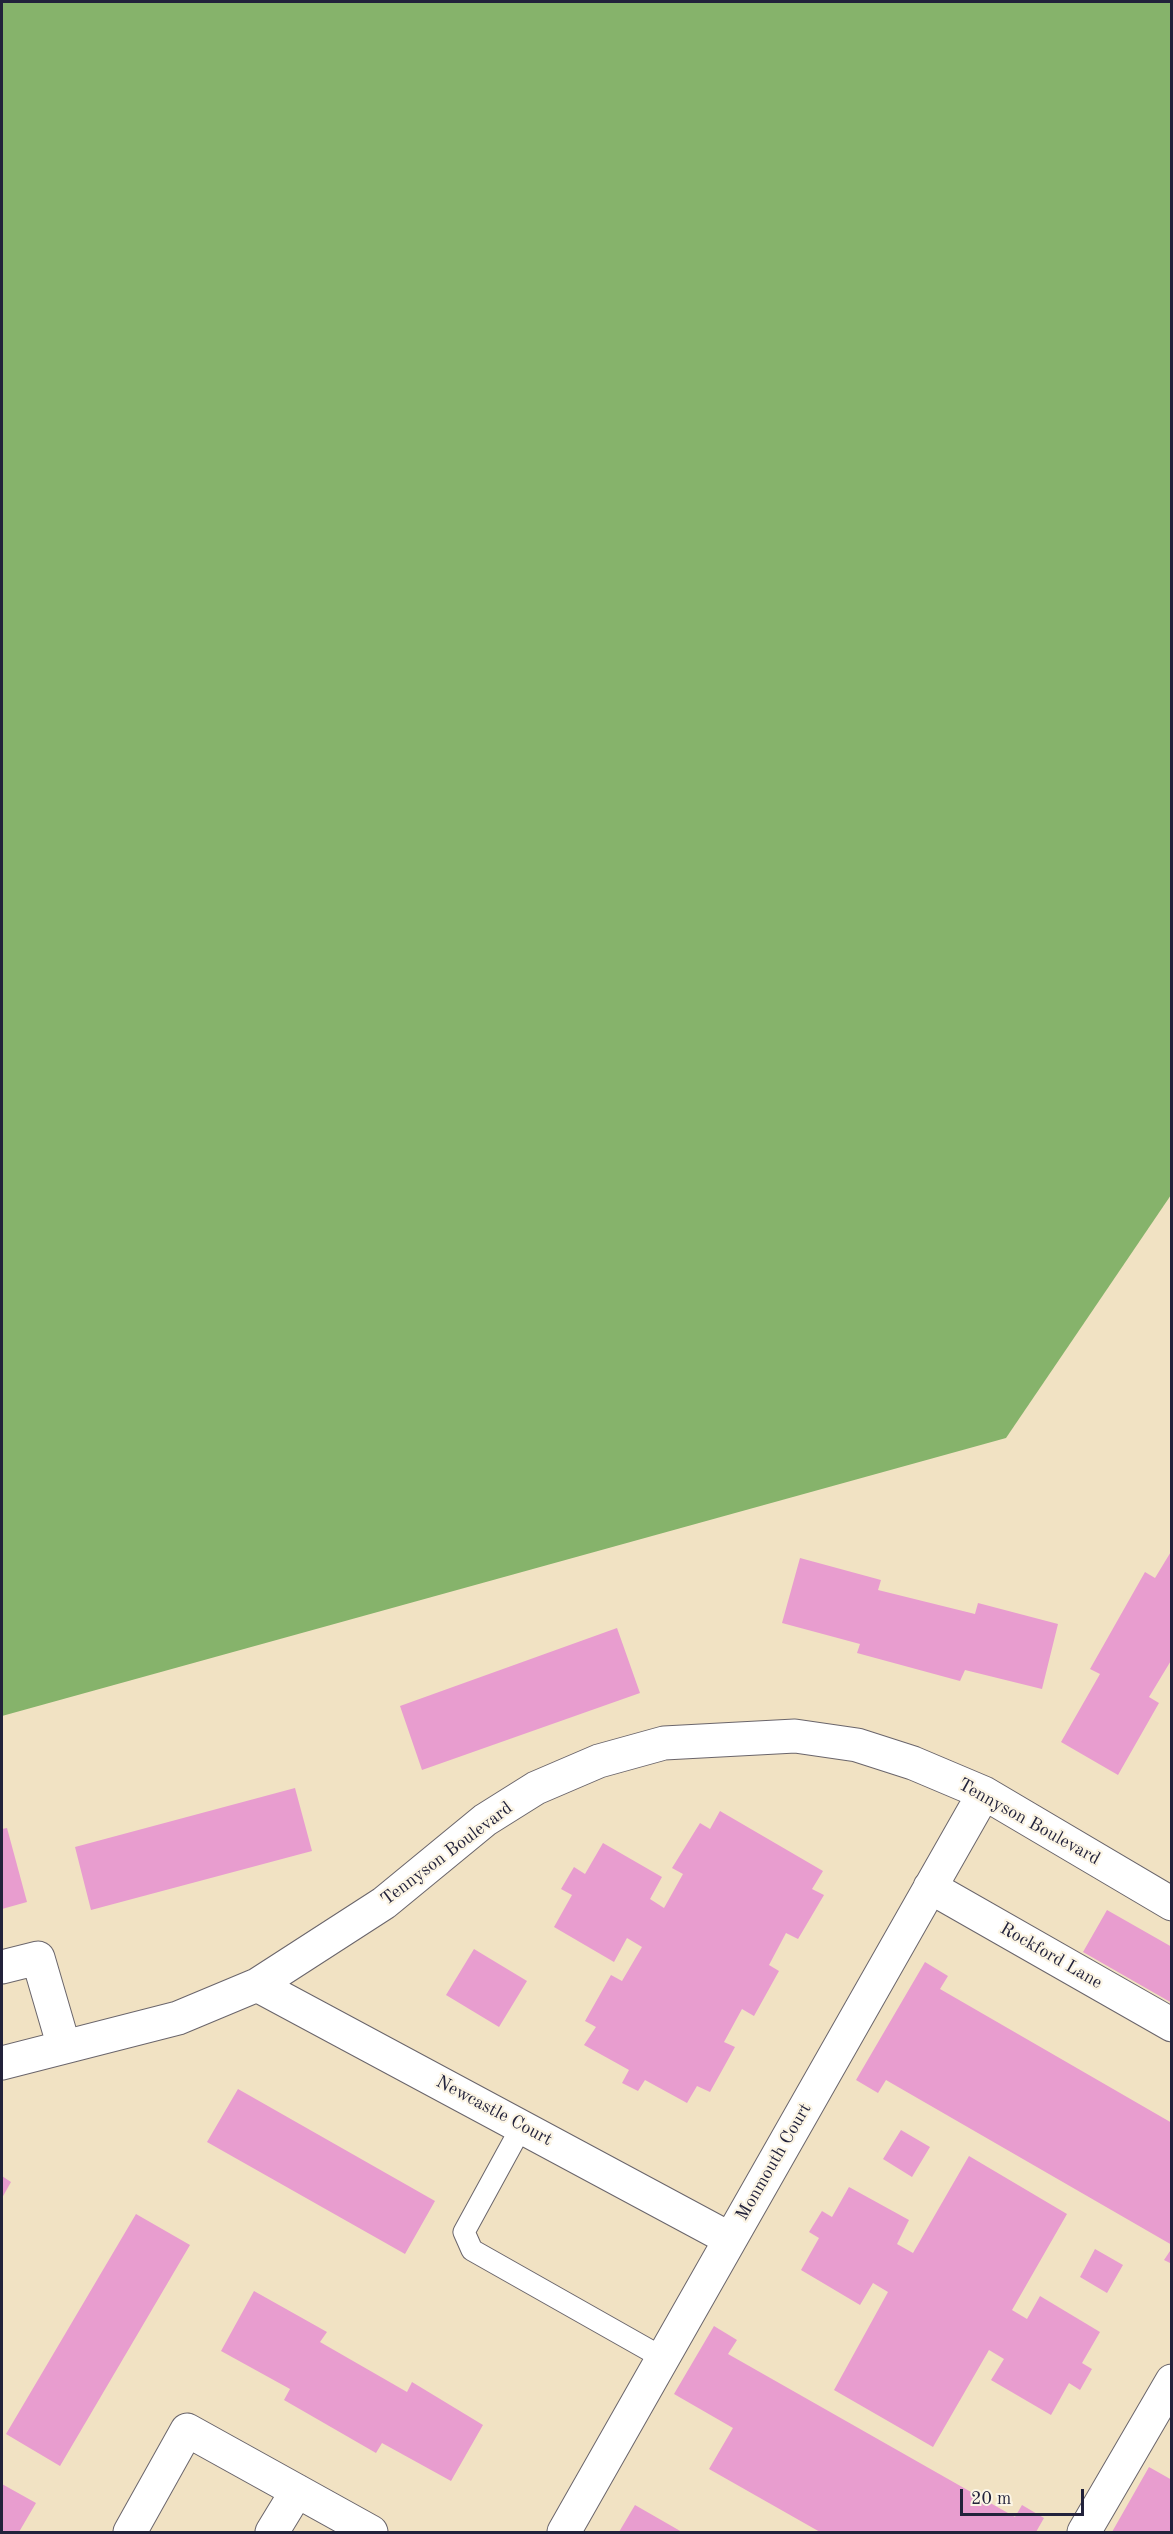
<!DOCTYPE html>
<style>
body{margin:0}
#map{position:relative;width:1173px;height:2534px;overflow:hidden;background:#f1e2c3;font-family:"Old Standard TT",serif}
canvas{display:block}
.frame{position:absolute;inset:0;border:3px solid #22223b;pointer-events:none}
.scale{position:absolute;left:960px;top:2489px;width:124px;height:27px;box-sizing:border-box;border:3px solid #22223b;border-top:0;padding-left:8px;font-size:18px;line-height:21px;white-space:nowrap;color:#22223b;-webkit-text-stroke:4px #fcf5e5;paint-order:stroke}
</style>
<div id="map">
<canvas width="1173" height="2534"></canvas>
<div class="frame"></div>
<div class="scale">20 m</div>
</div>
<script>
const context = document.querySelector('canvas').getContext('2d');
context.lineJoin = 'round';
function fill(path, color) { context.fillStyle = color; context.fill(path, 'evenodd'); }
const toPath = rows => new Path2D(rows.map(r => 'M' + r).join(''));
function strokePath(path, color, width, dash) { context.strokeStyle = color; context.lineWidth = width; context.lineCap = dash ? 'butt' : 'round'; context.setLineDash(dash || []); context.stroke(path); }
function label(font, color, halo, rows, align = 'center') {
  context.font = font + ' "Old Standard TT",serif'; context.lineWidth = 4.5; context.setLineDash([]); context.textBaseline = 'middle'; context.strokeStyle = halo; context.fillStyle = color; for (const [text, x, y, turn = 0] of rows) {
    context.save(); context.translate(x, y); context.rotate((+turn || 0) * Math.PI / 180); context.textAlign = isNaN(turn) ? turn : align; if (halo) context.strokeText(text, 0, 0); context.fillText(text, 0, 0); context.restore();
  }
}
fill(toPath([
 [2,2,1171,2,1171,1195,1006,1438,2,1716]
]), '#86b36b');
fill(toPath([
 [1172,1550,1172,1659,1149,1697,1159,1703,1118,1775,1061,1742,1100,1674,1090,1669,1145,1572,1155,1578],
 [800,1558,881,1580,878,1590,975,1614,978,1603,1058,1624,1042,1689,965,1670,960,1681,857,1653,860,1644,782,1623],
 [617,1628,640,1693,422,1770,400,1706],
 [295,1788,312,1851,91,1910,75,1847],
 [720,1811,823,1871,812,1889,824,1895,798,1939,786,1933,769,1965,779,1971,754,2016,742,2009,724,2042,735,2047,710,2092,697,2086,687,2103,645,2080,638,2091,622,2083,629,2070,584,2045,596,2027,585,2021,611,1975,622,1981,642,1947,627,1938,614,1962,554,1927,572,1895,561,1889,574,1867,585,1874,603,1843,662,1877,650,1899,664,1908,683,1874,672,1868,700,1823,710,1829],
 [7,1828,27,1902,2,1909,2,1829],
 [1107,1910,1172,1947,1172,2003,1083,1952],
 [474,1949,527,1981,499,2027,446,1995],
 [925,1962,948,1976,940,1989,1172,2123,1172,2245,886,2080,878,2093,856,2080],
 [238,2089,435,2201,405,2254,207,2142],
 [901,2130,930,2147,912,2177,883,2159],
 [969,2156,1067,2214,1012,2310,1027,2319,1040,2296,1100,2332,1082,2363,1092,2369,1080,2390,1069,2383,1051,2415,991,2380,1004,2359,989,2350,933,2447,834,2390,888,2292,873,2283,860,2305,801,2270,819,2238,809,2232,822,2211,832,2217,849,2187,909,2220,897,2244,913,2253],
 [2,2176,11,2182,2,2198],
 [136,2214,190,2245,60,2466,6,2434],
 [1172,2248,1172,2264,1164,2260],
 [1095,2249,1123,2265,1107,2293,1080,2277],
 [254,2291,327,2332,320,2342,407,2392,412,2382,483,2425,451,2481,382,2443,376,2453,284,2400,290,2389,221,2351],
 [714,2326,737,2340,728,2354,1015,2517,1022,2505,1044,2518,1036,2532,820,2532,709,2469,733,2428,674,2394],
 [1149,2467,1172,2480,1172,2532,1112,2532],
 [2,2484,36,2503,19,2532,2,2532],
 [635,2505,682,2532,619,2532]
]), '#e89dcf');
const service = toPath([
 [522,2126,464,2232,472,2250,663,2358]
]);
const minor = toPath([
 [930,1887,1172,2025],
 [2,1967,38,1958,64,2047],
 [257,1985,730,2239],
 [2,2063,178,2018,257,1985,384,1903,485,1820,536,1788,599,1761,664,1743,795,1736,857,1745,913,1763,984,1793,1172,1904],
 [130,2532,187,2430,371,2532],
 [272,2532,297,2491],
 [564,2532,984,1793],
 [1084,2532,1172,2381]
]);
strokePath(service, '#6a656b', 23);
strokePath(minor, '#6a656b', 35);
strokePath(service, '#fff', 21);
strokePath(minor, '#fff', 33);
label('18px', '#22223b', '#fcf5e5', [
 ["Tennyson Boulevard",1029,1822,29],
 ["Tennyson Boulevard",447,1854,-37],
 ["Rockford Lane",1051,1956,30],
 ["Newcastle Court",494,2111,28],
 ["Monmouth Court",774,2162,-60]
]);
</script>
